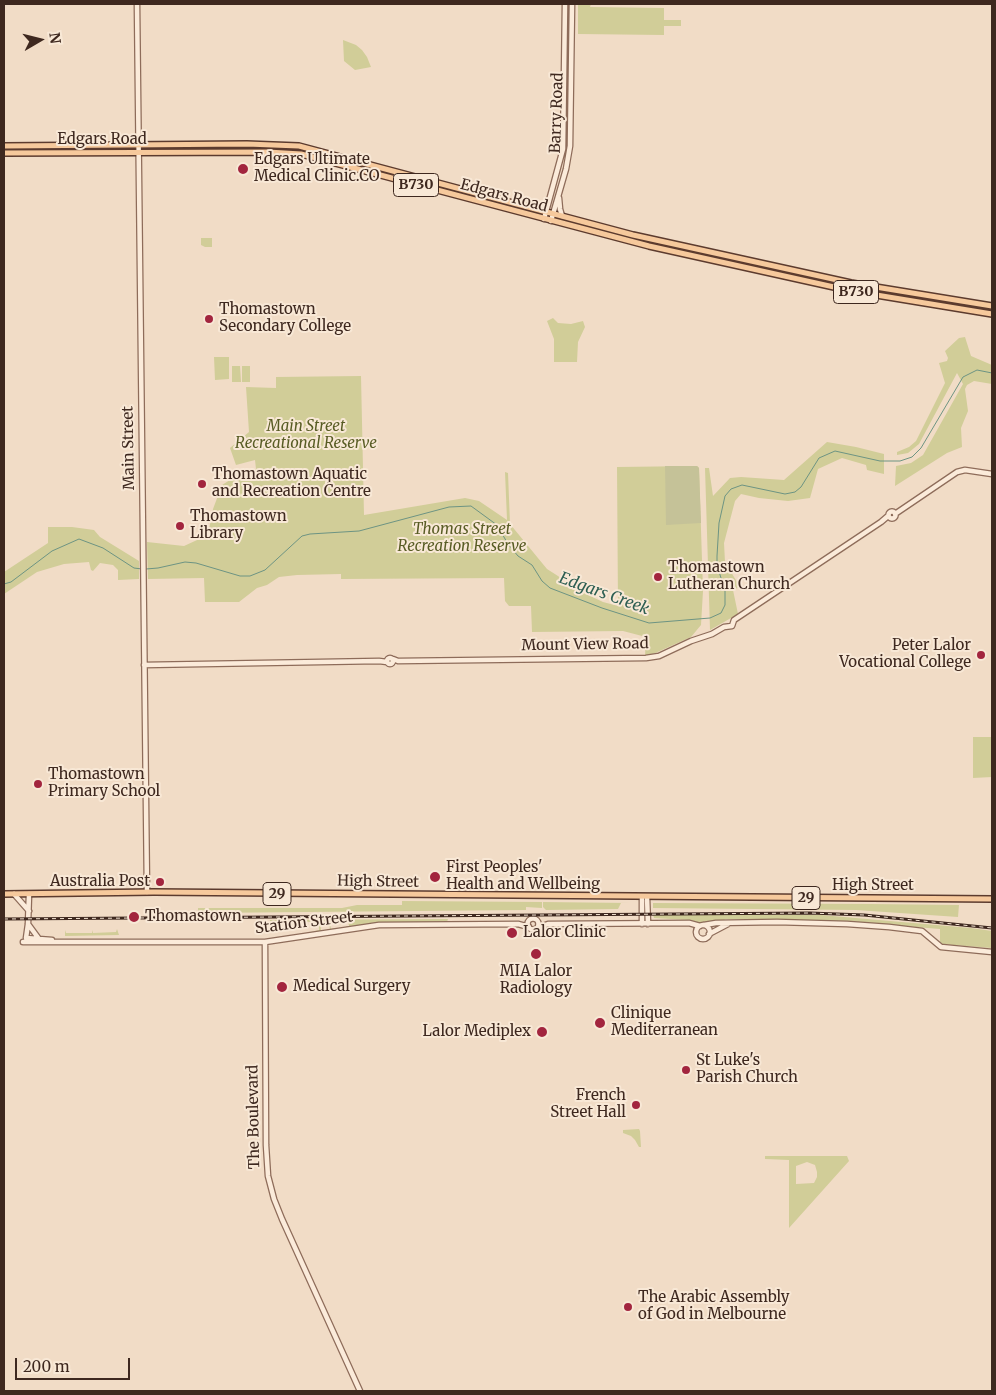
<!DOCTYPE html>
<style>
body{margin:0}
#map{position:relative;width:996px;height:1395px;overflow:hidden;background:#f1dcc6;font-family:Merriweather,serif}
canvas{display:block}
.frame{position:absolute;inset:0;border:5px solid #3e281f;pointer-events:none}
.north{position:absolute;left:15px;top:15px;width:50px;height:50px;-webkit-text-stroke:4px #f8e8d6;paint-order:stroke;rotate:82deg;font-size:14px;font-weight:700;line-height:20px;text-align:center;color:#3e281f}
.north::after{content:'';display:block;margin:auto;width:18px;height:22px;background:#3e281f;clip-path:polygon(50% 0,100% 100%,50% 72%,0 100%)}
.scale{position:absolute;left:15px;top:1358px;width:115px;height:22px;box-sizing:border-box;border:2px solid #3e281f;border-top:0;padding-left:6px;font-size:15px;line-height:18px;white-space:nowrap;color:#3e281f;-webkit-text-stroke:4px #f8e8d6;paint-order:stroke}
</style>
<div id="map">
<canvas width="996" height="1395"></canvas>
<div class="frame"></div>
<div class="north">N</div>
<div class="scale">200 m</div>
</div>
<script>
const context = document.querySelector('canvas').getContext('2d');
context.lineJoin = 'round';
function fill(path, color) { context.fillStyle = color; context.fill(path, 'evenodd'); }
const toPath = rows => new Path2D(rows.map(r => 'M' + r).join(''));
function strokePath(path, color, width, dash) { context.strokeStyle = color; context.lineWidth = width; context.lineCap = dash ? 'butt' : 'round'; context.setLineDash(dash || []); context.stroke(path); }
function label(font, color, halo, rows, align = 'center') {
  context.font = font + ' Merriweather,serif'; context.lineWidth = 4; context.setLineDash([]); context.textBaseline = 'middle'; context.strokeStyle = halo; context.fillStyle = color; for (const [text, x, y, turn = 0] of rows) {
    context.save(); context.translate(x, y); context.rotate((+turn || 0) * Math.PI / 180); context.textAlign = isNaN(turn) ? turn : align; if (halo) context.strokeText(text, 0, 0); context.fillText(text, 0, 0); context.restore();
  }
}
fill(toPath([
 [578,4,591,4,590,7,664,8,664,20,681,20,681,26,664,26,664,35,578,34],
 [343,40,356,45,362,50,367,57,371,67,355,70,344,61],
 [201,238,212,238,212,247,205,247,201,245],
 [553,318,558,323,571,324,583,321,585,327,578,342,577,362,554,362,554,339,547,321],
 [965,337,971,356,992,365,992,384,974,381,967,385,965,389,968,411,961,428,962,447,947,453,895,486,896,466,911,463,923,455,963,384,957,373,919,444,908,453,897,455,897,452,909,447,916,441,945,383,939,363,947,361,948,358,945,351,959,338],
 [214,357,229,357,229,379,215,380],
 [232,366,240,366,241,382,232,382],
 [242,366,250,366,250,382,242,382],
 [361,376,364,515,465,498,479,501,507,520,505,472,508,473,510,524,547,569,558,576,573,588,603,602,618,606,617,467,697,466,699,468,703,591,701,625,691,637,653,654,645,656,646,637,623,631,532,632,531,606,509,606,505,601,504,578,341,579,341,574,297,575,279,577,267,585,257,588,239,602,205,602,204,578,148,579,147,542,184,546,208,535,213,509,222,485,238,475,256,469,255,460,236,465,230,448,249,432,246,387,276,388,276,377],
 [827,442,856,447,884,454,884,474,867,470,866,465,842,458,818,469,810,498,788,501,759,498,741,494,735,501,724,543,725,562,740,587,733,590,738,614,710,630,705,468,709,468,713,496,730,478,741,477,784,480],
 [48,527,72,527,94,530,100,537,139,561,139,579,118,580,118,570,113,565,100,563,93,571,91,570,89,562,64,564,37,572,4,594,4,572,48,543],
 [973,737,992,737,992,777,973,778],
 [402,901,542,902,542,908,526,907,526,910,198,913,198,908,342,908,357,905,402,905],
 [543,902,630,903,621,903,618,909,546,910,543,907],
 [653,903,870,904,959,905,958,917,856,910,653,908],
 [653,915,821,915,971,928,992,931,992,948,940,944,940,929,855,922,753,919,725,919,724,921,696,923,688,920,654,918],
 [448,919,447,922,381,923,346,928,346,926,349,926,348,921,339,923,339,921,333,921,330,924,331,929,334,928,334,930,327,931,327,929,330,929,329,922,320,922,321,930,324,930,324,932,312,934,311,932,319,930,319,922,270,921,270,920],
 [117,929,119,935,65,936,65,930,66,933,92,933,92,930,93,933,116,932],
 [639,1129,640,1131,641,1147,639,1147,635,1140,631,1136,623,1133,623,1130],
 [765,1156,847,1156,849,1161,789,1228,789,1160,765,1159],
 [807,1162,815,1165,817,1172,817,1177,814,1183,796,1184,796,1166]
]), '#d1cd98');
fill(toPath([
 [665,466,697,466,699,468,701,523,666,525]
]), '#c5c298');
strokePath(toPath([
 [146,569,158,568,185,562,196,563,240,576,250,576,265,570,302,536,310,534,359,531,449,507,471,506,497,525,508,544,518,556,532,565,542,581,550,588,602,608,649,623,710,618,721,613,725,605,725,591,717,565,717,556,719,523,725,496,731,489,742,485,785,494,795,492,801,487,819,458,835,451,880,461,900,461,912,457,921,448,963,377,977,370,992,373],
 [4,584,11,582,52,551,79,539,103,548,134,568,142,569]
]), '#6d9483', 1);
const minor = toPath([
 [137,4,147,892],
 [559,198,560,209,562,216],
 [544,219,563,149,565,4],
 [551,221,566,169,570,146,572,4],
 '888.5 515a3.5 3.5 0 1 1 7 0a3.5 3.5 0 1 1-7 0Z',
 [895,514,957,472,965,470,992,474],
 '387 661a3 3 0 1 1 6 0a3 3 0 1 1-6 0Z',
 [393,659,398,661,646,658,659,656,691,641,712,634,724,627,732,626,734,620,881,522,888,516],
 [144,665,379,661,387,662],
 [14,894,29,911],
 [29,894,28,924,26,938,52,940],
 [642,897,642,924],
 [647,897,648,924],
 '527.5 924a5.5 5.5 0 1 1 11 0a5.5 5.5 0 1 1-11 0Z',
 [28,924,39,939],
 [704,925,716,923,777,922,847,924,889,927,922,931,941,947,992,952],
 '696 932a7 7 0 1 1 14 0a7 7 0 1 1-14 0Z',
 [537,928,548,924,689,923,700,926],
 [709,934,728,924],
 [23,942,265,942,379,925,518,924,529,927],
 [265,942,266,1145,268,1176,274,1199,282,1219,360,1391]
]);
const major = toPath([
 [4,146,247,144,299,146,633,235,851,283,992,306],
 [4,153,268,152,301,154,649,246,852,291,992,314],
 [4,894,154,892,992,899]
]);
strokePath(minor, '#8e6c5a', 7);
strokePath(major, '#5c3b2e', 8);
strokePath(minor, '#fbebda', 4.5);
strokePath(major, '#f6c99c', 5);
const rail = toPath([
 [4,919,810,913,864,915,992,928]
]);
strokePath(rail, '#3e281f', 3);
strokePath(rail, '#f8e8d6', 1, [4]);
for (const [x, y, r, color] of [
 [243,169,6,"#a2253e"],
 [209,319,5,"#a2253e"],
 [202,484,5,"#a2253e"],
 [180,526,5,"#a2253e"],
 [658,577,5,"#a2253e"],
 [981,655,5,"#a2253e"],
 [38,784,5,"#a2253e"],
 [435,877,6,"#a2253e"],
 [160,882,5,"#a2253e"],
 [134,917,6,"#a2253e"],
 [512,933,6,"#a2253e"],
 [536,954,6,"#a2253e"],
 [282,987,6,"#a2253e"],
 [600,1023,6,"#a2253e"],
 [542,1032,6,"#a2253e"],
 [686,1070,5,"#a2253e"],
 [636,1105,5,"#a2253e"],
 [628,1307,5,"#a2253e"]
]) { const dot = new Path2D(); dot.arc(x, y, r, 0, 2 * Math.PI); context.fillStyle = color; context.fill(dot); strokePath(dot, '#f8e8d6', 2); }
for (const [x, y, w] of [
 [416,185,45],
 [856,292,45],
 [277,894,28],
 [806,898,28]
]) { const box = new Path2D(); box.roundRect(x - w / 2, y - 11.5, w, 23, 4); context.fillStyle = '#f8e8d6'; context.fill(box); strokePath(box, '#3e281f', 1); }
label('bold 14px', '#3e281f', null, [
 ["B730",416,185],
 ["B730",856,292],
 ["29",277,894],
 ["29",806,898]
]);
label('15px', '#3e281f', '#f8e8d6', [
 ["Barry Road",557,113,-88],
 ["Edgars Road",102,140],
 ["Edgars Road",504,196,15],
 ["Main Street",129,448,-91],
 ["Mount View Road",585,645,-1],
 ["High Street",378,882,1],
 ["High Street",873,886],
 ["Station Street",304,923,-7],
 ["The Boulevard",254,1117,-91]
]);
label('15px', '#3e281f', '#f8e8d6', [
 ["Edgars Ultimate",254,160],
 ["Medical Clinic.CO",254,177],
 ["Thomastown",219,310],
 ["Secondary College",219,327],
 ["Thomastown Aquatic",212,475],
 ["and Recreation Centre",212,492],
 ["Thomastown",190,517],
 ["Library",190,534],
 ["Thomastown",668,568],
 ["Lutheran Church",668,585],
 ["Peter Lalor",971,646,"right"],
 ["Vocational College",971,663,"right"],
 ["Thomastown",48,775],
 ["Primary School",48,792],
 ["First Peoples'",446,868],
 ["Health and Wellbeing",446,885],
 ["Australia Post",150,882,"right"],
 ["Thomastown",145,917],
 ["Lalor Clinic",523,933],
 ["MIA Lalor",536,972,"center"],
 ["Radiology",536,989,"center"],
 ["Medical Surgery",293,987],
 ["Clinique",611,1014],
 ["Mediterranean",611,1031],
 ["Lalor Mediplex",531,1032,"right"],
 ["St Luke's",696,1061],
 ["Parish Church",696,1078],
 ["French",626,1096,"right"],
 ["Street Hall",626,1113,"right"],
 ["The Arabic Assembly",638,1298],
 ["of God in Melbourne",638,1315]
], 'left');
label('italic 15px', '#585c24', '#f8e8d6', [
 ["Main Street",306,427],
 ["Recreational Reserve",306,444],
 ["Thomas Street",462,530],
 ["Recreation Reserve",462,547]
]);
label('italic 16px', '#2d5e52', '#f8e8d6', [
 ["Edgars Creek",604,594,20]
]);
</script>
